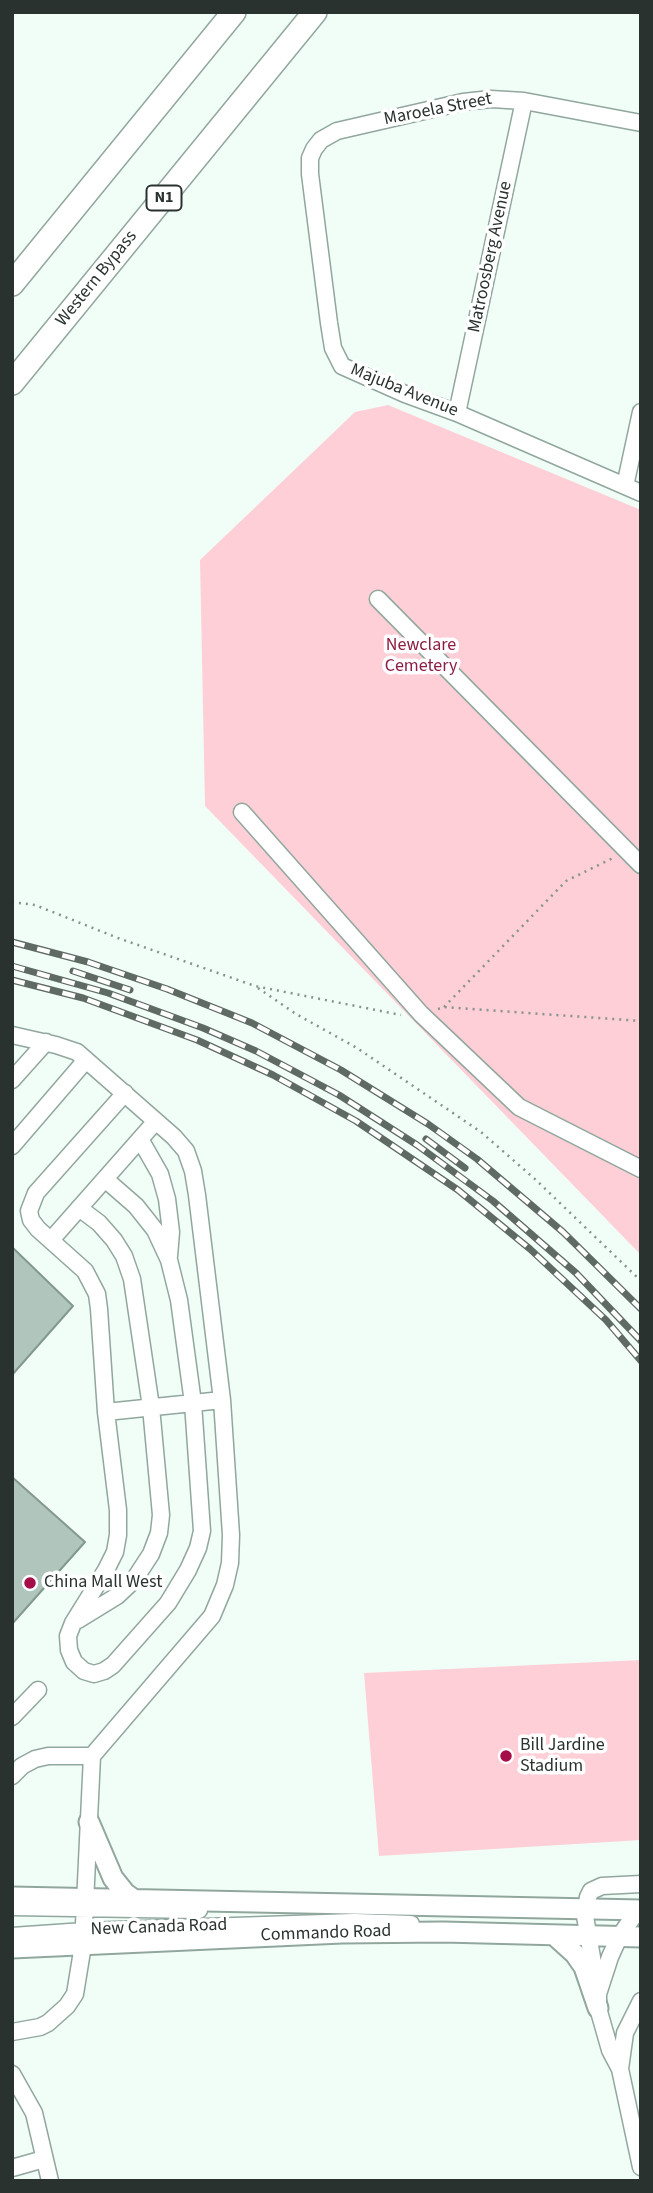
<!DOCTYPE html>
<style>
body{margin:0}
#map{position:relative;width:653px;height:2193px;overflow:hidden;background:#f1fef8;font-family:"Source Sans 3",sans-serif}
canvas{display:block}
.frame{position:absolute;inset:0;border:14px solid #29322e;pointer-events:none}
</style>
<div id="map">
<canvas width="653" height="2193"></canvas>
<div class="frame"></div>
</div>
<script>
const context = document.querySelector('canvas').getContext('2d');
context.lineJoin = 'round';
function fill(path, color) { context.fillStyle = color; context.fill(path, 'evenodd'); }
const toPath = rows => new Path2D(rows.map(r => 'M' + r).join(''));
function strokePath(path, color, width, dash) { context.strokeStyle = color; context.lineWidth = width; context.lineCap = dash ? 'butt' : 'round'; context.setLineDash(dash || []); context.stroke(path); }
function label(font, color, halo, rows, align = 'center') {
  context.font = font + ' "Source Sans 3",sans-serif'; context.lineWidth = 7; context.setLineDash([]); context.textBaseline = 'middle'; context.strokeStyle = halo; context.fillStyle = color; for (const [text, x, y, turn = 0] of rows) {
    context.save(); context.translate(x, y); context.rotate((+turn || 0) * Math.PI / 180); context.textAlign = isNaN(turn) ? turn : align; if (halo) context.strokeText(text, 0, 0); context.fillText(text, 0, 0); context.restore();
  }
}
fill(toPath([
 [388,405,641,510,641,1255,205,806,200,560,355,412],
 [641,1660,641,1840,379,1856,364,1673]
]), '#fecfd6');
const building = toPath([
 [12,1247,73,1306,12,1375,12,1247],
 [12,1477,85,1542,12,1624,12,1477]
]);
fill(building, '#b0c6bd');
strokePath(building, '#83988f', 2);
const minor = toPath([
 [641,123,524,101,491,99,463,102,337,131,321,140,314,149,310,158,310,174,329,323,333,348,342,366,405,394,457,413,641,493],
 [457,413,524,101],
 [625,486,641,412],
 [378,599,641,865],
 [242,812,421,1014,519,1107,641,1169],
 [12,1035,56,1045,77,1052,174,1137,186,1151,193,1171,197,1195,222,1400,231,1535,230,1563,225,1585,212,1616,92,1756,83,1945,75,1994,67,2006,48,2023,40,2027,12,2032],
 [12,1080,46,1042],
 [140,1139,160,1174,167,1199,171,1232,169,1256],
 [12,1146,86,1060],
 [105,1179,136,1206,155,1230,169,1260,179,1300,193,1403,202,1531,198,1548,188,1570,168,1603,113,1665,104,1671,94,1674,84,1671,74,1662,69,1650,68,1636,73,1623,106,1570,115,1552,118,1535,118,1510,106,1412,99,1309,97,1294,85,1271,38,1229,31,1220,29,1211,36,1193,125,1093],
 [51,1240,156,1121],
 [106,1412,222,1400],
 [78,1620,117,1596,134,1580,151,1554,159,1533,161,1515,151,1407,132,1279,124,1256,114,1240,99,1223,79,1208],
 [12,1717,38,1690],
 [12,1776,22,1766,35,1759,48,1756,92,1756],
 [12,1907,199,1910],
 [638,1910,619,1937,610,1957,598,1994,598,2008,610,2050,620,2069,641,2167],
 [12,1936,84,1931,354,1922,411,1924],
 [596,1981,585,1916,588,1897,591,1891,602,1886,641,1884],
 [620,2069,625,2033,641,2001],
 [12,2074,34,2113,50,2181],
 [12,2168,44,2159]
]);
const major = toPath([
 [89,1822,113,1878,125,1893,136,1901],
 [12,1897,641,1910],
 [554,1935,575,1954,584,1967,598,2008],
 [12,1948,342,1933,443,1932,641,1937]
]);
const highway = toPath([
 [12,284,234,12],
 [12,383,315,12]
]);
strokePath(minor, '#91a79e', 19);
strokePath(major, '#91a79e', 23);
strokePath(highway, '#91a79e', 26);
strokePath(toPath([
 [12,902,35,905,118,938,255,986,401,1015],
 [258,988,296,1014,357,1048,481,1132,536,1180,641,1281],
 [444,1007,566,881,613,858],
 [438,1009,444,1007,641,1021]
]), '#87928d', 2.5, [2, 5]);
strokePath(minor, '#fff', 16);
strokePath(major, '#fff', 19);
strokePath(highway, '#fff', 23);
const rail = toPath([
 [12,942,88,962,167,989,252,1023,341,1070,428,1124,477,1159,563,1232,641,1309],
 [12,966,108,993,203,1028,256,1051,339,1095,417,1145,493,1201,576,1273,641,1341],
 [73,971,130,990],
 [12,980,83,998,197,1040,273,1075,356,1121,458,1190,530,1249,606,1320,641,1361],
 [426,1139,465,1168]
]);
strokePath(rail, '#606a65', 7);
strokePath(rail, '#fff', 4.5, [13]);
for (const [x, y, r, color] of [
 [30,1583,7,"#a50e48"],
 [506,1756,7,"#a50e48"]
]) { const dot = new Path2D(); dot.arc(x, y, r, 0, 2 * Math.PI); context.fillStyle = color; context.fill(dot); strokePath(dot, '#fff', 2.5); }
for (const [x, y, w] of [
 [164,198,35]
]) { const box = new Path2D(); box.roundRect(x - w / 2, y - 12.5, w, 25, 5); context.fillStyle = '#fff'; context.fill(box); strokePath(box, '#29322e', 2); }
label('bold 16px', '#29322e', null, [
 ["N1",164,198]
]);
label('18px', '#29322e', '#fff', [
 ["Maroela Street",438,110,-11],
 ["Matroosberg Avenue",491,257,-78],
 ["Western Bypass",97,279,-51],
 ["Majuba Avenue",404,391,22],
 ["New Canada Road",159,1928,-2],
 ["Commando Road",326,1934,-2]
]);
label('18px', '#8c1f41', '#fff', [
 ["Newclare",421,646],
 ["Cemetery",421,667]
]);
label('18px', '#29322e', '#fff', [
 ["China Mall West",44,1583],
 ["Bill Jardine",520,1746],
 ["Stadium",520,1767]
], 'left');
</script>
